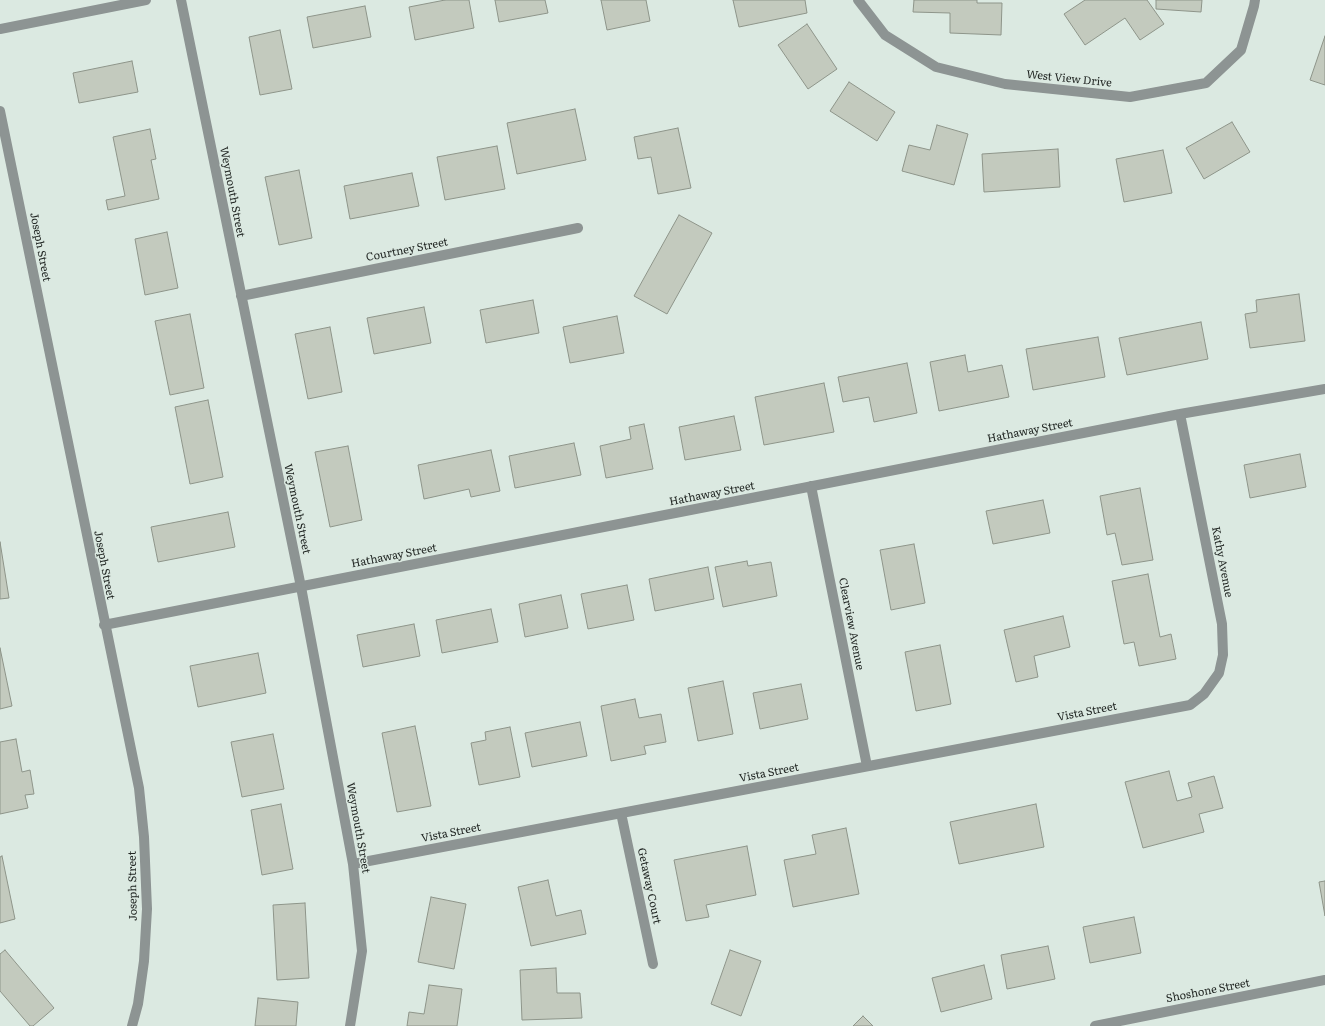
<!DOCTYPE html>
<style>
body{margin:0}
canvas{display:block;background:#dbe9e1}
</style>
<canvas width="1325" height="1026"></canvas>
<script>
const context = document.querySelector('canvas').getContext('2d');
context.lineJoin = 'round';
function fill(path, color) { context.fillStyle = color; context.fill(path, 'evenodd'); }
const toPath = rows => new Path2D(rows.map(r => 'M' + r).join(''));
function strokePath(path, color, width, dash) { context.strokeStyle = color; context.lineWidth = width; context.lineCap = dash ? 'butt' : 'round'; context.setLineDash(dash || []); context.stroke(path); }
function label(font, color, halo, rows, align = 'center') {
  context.font = font + ' Literata,serif'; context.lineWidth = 3; context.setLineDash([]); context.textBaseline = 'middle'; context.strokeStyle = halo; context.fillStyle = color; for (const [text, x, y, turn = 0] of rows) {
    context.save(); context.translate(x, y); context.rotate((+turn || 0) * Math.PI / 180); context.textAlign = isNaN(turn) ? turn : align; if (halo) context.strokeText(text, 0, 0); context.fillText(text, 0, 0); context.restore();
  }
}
const building = toPath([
 [445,0,469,0,474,28,415,40,409,7,445,0],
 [495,0,545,0,548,13,499,22,495,0],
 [601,0,646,0,650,21,607,30,601,0],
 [733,0,805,0,807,13,739,27,733,0],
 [914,0,977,0,977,3,1002,3,1001,35,950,33,950,13,913,12,914,0],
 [1085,0,1147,0,1164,24,1140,40,1125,18,1085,45,1064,14,1085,0],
 [1156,0,1202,0,1201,12,1156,9,1156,0],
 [365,6,371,37,313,48,307,17,365,6],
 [807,24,837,69,808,89,778,45,807,24],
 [280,30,292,89,260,95,249,37,280,30],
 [1325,36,1325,85,1310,80,1325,36],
 [132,61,138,92,79,103,73,73,132,61],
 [849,82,895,112,877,141,830,111,849,82],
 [575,109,586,160,517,174,507,123,575,109],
 [1232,122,1250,152,1204,179,1186,148,1232,122],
 [937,125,968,134,954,185,902,171,909,145,930,150,937,125],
 [678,128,691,188,658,194,651,157,638,159,634,137,678,128],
 [150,129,156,159,151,160,159,199,108,210,106,200,125,196,113,137,150,129],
 [497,146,505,189,445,200,437,157,497,146],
 [1058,149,1060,187,984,192,982,154,1058,149],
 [1163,150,1172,193,1124,202,1116,159,1163,150],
 [299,170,312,238,279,245,265,177,299,170],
 [412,173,419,206,350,219,344,186,412,173],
 [679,215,712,233,667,314,634,296,679,215],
 [167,232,178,288,145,295,135,239,167,232],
 [1299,294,1305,341,1250,348,1245,314,1257,312,1256,300,1299,294],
 [533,300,539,333,486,343,480,310,533,300],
 [424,307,431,343,374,354,367,318,424,307],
 [190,314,204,388,170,395,155,321,190,314],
 [617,316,624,353,570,363,563,327,617,316],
 [1201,322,1208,359,1127,375,1119,338,1201,322],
 [330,327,342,392,308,399,295,334,330,327],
 [1098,337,1105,377,1033,390,1026,349,1098,337],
 [965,355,968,372,1002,365,1009,397,939,411,930,362,965,355],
 [907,363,917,413,874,422,869,397,843,402,838,377,907,363],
 [824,383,834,432,764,445,755,397,824,383],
 [208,400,223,477,190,484,175,407,208,400],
 [734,416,741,450,685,460,679,427,734,416],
 [644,424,653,469,606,478,600,446,631,439,629,427,644,424],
 [574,443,581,475,515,488,509,456,574,443],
 [348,446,362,520,330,527,315,452,348,446],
 [491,450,500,491,471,497,469,489,424,499,418,465,491,450],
 [1300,454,1306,487,1250,498,1244,465,1300,454],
 [1140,488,1153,560,1122,565,1115,533,1107,535,1100,496,1140,488],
 [1043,500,1050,533,993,544,986,511,1043,500],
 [228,512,235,547,158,562,151,527,228,512],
 [0,542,9,598,0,599,0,542],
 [914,544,925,603,891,610,880,550,914,544],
 [747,561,748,566,771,562,777,596,723,607,715,567,747,561],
 [708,567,714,599,655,611,649,579,708,567],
 [1148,574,1160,637,1171,634,1176,659,1139,666,1134,642,1124,644,1112,581,1148,574],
 [627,585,634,620,588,629,581,594,627,585],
 [561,595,568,628,525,637,519,604,561,595],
 [491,609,498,642,442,653,436,620,491,609],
 [1063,616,1070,647,1034,656,1038,677,1016,682,1004,630,1063,616],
 [414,624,420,656,363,667,357,635,414,624],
 [940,645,951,704,916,711,905,652,940,645],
 [0,648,12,706,0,709,0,648],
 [258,653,266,693,198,707,190,666,258,653],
 [723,681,733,734,698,741,688,688,723,681],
 [801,684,808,719,760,729,753,693,801,684],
 [635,699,639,718,661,714,666,742,644,746,646,754,611,761,601,706,635,699],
 [580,722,587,756,532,767,525,733,580,722],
 [415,726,431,806,397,812,382,733,415,726],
 [510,727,520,777,479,785,471,743,486,740,485,732,510,727],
 [273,734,284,789,242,797,231,742,273,734],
 [16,739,22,772,30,770,34,794,25,795,28,808,0,814,0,742,16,739],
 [1169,771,1177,801,1192,797,1188,783,1214,776,1223,808,1199,814,1204,832,1143,848,1125,782,1169,771],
 [281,804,293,869,262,875,251,810,281,804],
 [1036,804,1044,847,959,864,950,822,1036,804],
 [846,828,859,894,793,907,784,860,816,854,812,835,846,828],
 [747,846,756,895,706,905,709,917,686,921,674,860,747,846],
 [2,856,15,919,0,923,0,857,2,856],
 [548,880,556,916,581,910,586,934,531,946,518,887,548,880],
 [1325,881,1325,916,1319,882,1325,881],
 [431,897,466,904,454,969,418,962,431,897],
 [305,903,309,978,277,980,273,905,305,903],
 [1134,917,1141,953,1090,963,1083,927,1134,917],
 [1048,946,1055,979,1007,989,1001,955,1048,946],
 [5,950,54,1008,33,1026,30,1026,0,991,0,954,5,950],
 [730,950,761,961,741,1016,711,1004,730,950],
 [984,965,992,999,941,1012,932,978,984,965],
 [556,968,557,993,580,993,582,1018,522,1020,520,970,556,968],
 [429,985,462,989,457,1026,407,1026,409,1012,424,1014,429,985],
 [258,998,298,1002,296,1026,255,1026,258,998],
 [863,1016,873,1026,853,1026,863,1016]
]);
fill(building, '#c3cabe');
strokePath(building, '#8e958a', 1);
strokePath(toPath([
 [181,0,301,587,353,864,362,951,350,1026],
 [858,0,885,35,936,67,1005,84,1130,97,1206,83,1241,50,1254,6,1255,0],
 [0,29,146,0],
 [0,111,139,788,144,837,147,909,144,961,138,1004,132,1026],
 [241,296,578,228],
 [811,486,867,766],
 [104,625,1180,414,1325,389],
 [621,813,653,964],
 [353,864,1190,705,1204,694,1219,673,1223,655,1222,624,1180,414],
 [1095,1026,1325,980]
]), '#8d9493', 10);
label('11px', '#222724', '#dbe9e1', [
 ["West View Drive",1069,79,6],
 ["Weymouth Street",232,192,79],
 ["Joseph Street",40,247,79],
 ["Courtney Street",407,250,-11],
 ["Hathaway Street",1030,431,-11],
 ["Hathaway Street",712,494,-11],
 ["Weymouth Street",297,509,78],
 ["Hathaway Street",394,556,-11],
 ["Kathy Avenue",1222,562,79],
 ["Joseph Street",104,565,79],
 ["Clearview Avenue",851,624,79],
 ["Vista Street",1087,712,-11],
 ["Vista Street",769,773,-11],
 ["Weymouth Street",358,828,80],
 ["Vista Street",451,833,-11],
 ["Joseph Street",133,886,-91],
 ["Getaway Court",649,886,78],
 ["Shoshone Street",1208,991,-11]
]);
</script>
